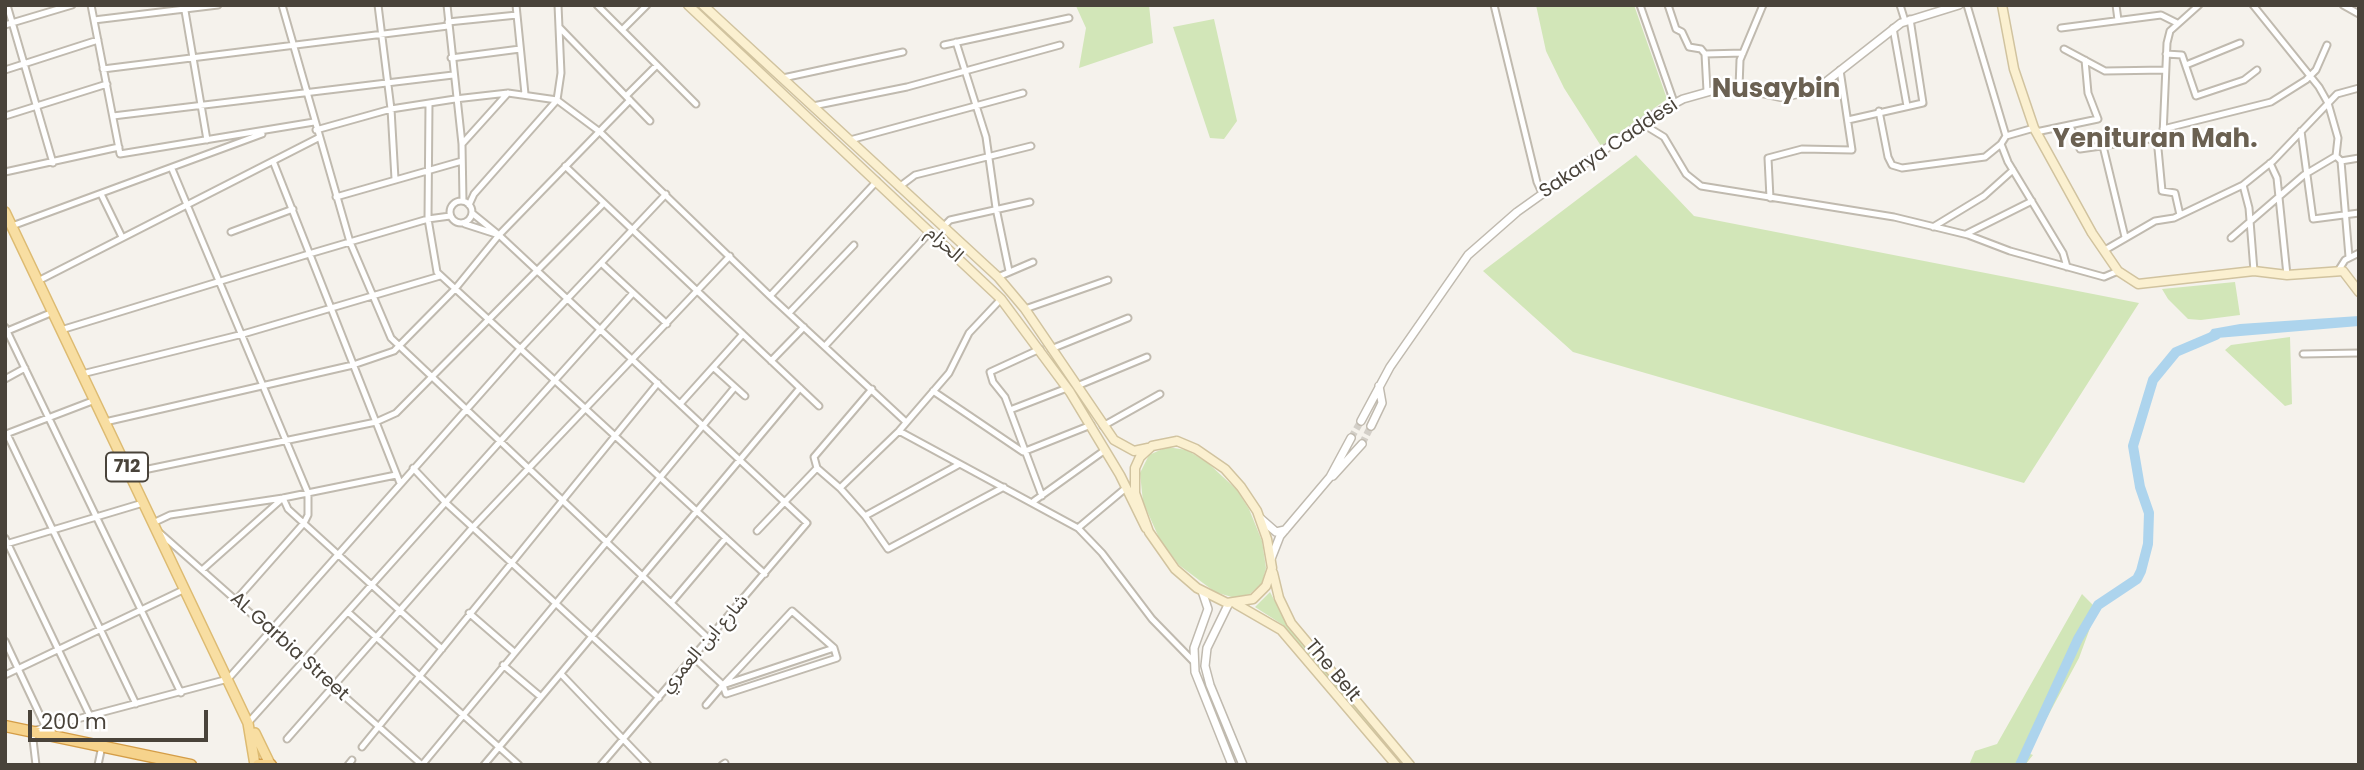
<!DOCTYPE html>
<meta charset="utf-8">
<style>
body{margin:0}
#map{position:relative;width:2364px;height:770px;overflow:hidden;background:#f5f2ec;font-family:Poppins,sans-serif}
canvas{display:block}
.frame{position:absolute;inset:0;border:7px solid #49433a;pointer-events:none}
.scale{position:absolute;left:28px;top:710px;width:180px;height:32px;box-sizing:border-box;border:4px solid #49433a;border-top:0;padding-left:9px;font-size:21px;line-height:24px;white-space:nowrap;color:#49433a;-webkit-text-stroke:5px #fff;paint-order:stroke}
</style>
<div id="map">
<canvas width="2364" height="770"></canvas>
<div class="frame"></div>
<div class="scale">200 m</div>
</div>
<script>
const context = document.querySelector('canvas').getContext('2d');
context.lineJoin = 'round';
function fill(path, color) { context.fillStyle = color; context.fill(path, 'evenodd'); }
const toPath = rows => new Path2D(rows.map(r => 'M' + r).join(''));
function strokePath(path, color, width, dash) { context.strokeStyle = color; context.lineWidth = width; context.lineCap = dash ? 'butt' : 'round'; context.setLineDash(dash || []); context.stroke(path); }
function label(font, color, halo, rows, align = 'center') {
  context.font = font + ' Poppins,"Noto Sans Arabic",sans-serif'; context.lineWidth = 5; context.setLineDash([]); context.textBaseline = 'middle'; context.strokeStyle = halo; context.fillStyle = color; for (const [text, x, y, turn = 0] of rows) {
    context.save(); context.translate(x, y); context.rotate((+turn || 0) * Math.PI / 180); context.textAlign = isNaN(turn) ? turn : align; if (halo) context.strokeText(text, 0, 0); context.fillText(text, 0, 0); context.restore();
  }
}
fill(toPath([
 [1149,5,1153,43,1079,68,1086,28,1076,6],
 [1536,5,1634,5,1667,99,1601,146,1564,88,1546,51],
 [1214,19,1237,121,1224,139,1210,138,1173,27],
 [1636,155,1694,216,2139,303,2024,483,1573,352,1483,271],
 [2235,282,2240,315,2201,320,2188,319,2168,299,2162,289],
 [2290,337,2292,404,2285,406,2225,350,2231,345],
 [1167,447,1187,450,1208,463,1237,490,1249,509,1262,541,1266,568,1262,583,1250,594,1235,598,1215,592,1179,565,1160,540,1143,502,1140,473,1149,455],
 [1270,592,1287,624,1405,765,1401,765,1283,625,1255,607],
 [2082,594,2097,609,2079,658,2028,753,2033,755,2025,765,1969,765,1975,751,1997,744]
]), '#d2e6b8');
fill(toPath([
 [2359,316,2359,326,2205,339,2212,329,2240,324]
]), '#add4ed');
strokePath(toPath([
 [2020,765,2078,639,2098,605,2137,579,2141,571,2148,544,2149,513,2140,487,2133,446,2153,380,2176,352,2216,335]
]), '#add4ed', 10);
strokePath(toPath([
 [1351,438,1361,421],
 [1362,444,1371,426]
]), '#d3cfc8', 7, [7, 3.5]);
const minor = toPath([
 [7,5,53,163],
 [91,5,120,154,314,122],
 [184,5,207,140],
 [282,5,350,242,391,338,710,640],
 [378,5,391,109,395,179],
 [447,5,462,144,463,201],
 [516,5,525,94],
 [597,5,696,104],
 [1494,5,1537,182,1542,193],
 [1640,5,1674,102],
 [1668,5,1676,29,1682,32,1689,47,1701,49,1705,54],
 [1900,5,1905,21],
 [1967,5,2006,136,2001,144,2008,162,2063,253,2067,267],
 [2116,5,2118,20],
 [2343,5,2359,14],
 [94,20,218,5],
 [448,22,517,15],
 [5,25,72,5],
 [559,27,650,121],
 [1893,28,1907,106],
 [2061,28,2161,15,2177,23],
 [622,30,647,5],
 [956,42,986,137,996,208,1009,271],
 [944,45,1069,18],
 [2064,49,2105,71,2165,70],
 [2166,54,2182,55,2196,96,2244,80,2257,70],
 [451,58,520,49],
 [2186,65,2240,43],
 [103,69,448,26],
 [5,70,98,40],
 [783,78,903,52],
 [1739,88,1740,60,1763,5],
 [1707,91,1705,54,1743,53],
 [626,96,657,65],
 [429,104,428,219,437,272,765,574],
 [813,106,907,87,1060,45],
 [1879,111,1888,157,1892,165,1902,168,1985,157,2001,144],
 [5,116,107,84],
 [113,116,453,75],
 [1848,120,1923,103,1910,19],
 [1641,123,1664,137,1686,174,1701,186,1894,217,1968,235,2010,251,2104,277,2118,271],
 [2070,126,2080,149,2157,138],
 [2163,129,2271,102,2306,80,2316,70,2327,45],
 [316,130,391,109,455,99,508,93,557,100,600,132,770,296,906,422],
 [2301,131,2313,219,2359,213],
 [2036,132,2098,119,2088,93,2085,60],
 [2006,136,2034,128],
 [850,140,1023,93],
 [462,144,508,93],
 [2103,146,2125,237],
 [2336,156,2341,161,2349,257],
 [273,161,400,483],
 [2341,161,2359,158],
 [2270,163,2277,178,2287,275],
 [565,166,819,406],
 [172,169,308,493,308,515,304,523,236,600],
 [5,172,119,147],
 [2243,185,2249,208,2254,271],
 [899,187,915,175,1031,146],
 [101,194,122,237],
 [336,197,462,161],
 [1770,198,1768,158,1802,149,1852,150,1840,70],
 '450 212a11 11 0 1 1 22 0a11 11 0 1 1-22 0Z',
 [469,205,474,194,557,100,561,73,558,5],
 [472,213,499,235,807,523,601,765],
 [2180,215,2175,193,2162,191,2157,138,2163,135,2167,43,2170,31,2199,5],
 [465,224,496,234],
 [12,226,262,134],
 [943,227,950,220,1030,202],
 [1933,227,1984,196,2013,170],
 [231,232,293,209],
 [1966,234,2032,201],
 [2231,238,2304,175,2336,156,2338,138,2328,103,2319,87,2253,5],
 [2105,250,2155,221,2174,218,2243,185,2273,161,2337,94,2359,88],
 [601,263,667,324],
 [2338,271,2345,260,2359,253],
 [998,277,1033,262],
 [38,281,318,138],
 [770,296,877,181],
 [1025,309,1108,280],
 [789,313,854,245],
 [5,327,181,693],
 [61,330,309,254,428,219,450,216],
 [5,332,53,312],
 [825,346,930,232],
 [1040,349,990,372,993,382,1005,397,1042,496],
 [1051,349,1128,318],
 [2303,354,2359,353],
 [771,361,804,327],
 [714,368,745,396],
 [82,374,243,334,440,276],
 [5,379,25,368],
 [1077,386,1147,357],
 [933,391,1023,452,1091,425],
 [680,404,743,334],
 [1010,410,1067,388],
 [105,422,353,365,394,351,455,289,499,235,630,100],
 [1103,426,1160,394],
 [899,431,1078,528,1102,553,1152,619,1193,661],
 [6,434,95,400],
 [7,434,136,704],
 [413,468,445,502,659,698],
 [817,468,814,457,872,389],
 [129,473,376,422,396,413,604,203],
 [840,488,865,516,888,549,1004,487],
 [1034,501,1105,450],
 [865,516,958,465],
 [153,523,170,515,283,498,396,475],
 [1078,528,1127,487],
 [757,531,817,468,840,488,899,431,949,373,969,333,1001,299],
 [160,533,422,765,735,387],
 [5,538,90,716],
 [6,544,143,503],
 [202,570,283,498,288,509,442,649],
 [671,603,726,538],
 [348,612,519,765],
 [469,613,514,652],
 [5,641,47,730],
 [694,658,723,685,726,694,837,658,834,648,792,611,741,666,723,685,706,705],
 [503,665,541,697],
 [561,674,648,765],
 [5,675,185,589],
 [726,684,834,648],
 [248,723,633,293],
 [287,739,473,527,730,256],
 [362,747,658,383],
 [36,765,32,731,228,679,520,349,666,194],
 [98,765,102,746],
 [348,765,352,760],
 [484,765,800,388],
 [722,765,725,763]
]);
const tertiary = toPath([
 [1361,421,1390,367,1468,255,1517,212,1653,115,1683,99,1722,88,1739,88,1781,97,1807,92,1822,85,1901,23,1959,5],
 [1371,426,1382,403,1379,386],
 [1333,476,1362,444],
 [1260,518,1276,532,1285,530],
 [1271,559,1280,536,1330,477,1351,438],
 [1202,591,1208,609,1194,648,1195,672,1232,765],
 [1229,603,1207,648,1205,666,1210,685,1243,765]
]);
const secondary = toPath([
 [688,5,1001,299,1070,392,1120,475,1146,528],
 [703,5,998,277,1025,309,1114,440,1134,451,1148,448],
 [2002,5,2014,69,2034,128,2092,233,2118,271,2138,284,2254,271,2287,275,2343,271,2359,292],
 [1177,441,1196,449,1225,469,1241,487,1257,511,1267,539,1272,568,1266,586,1253,599,1227,603,1197,588,1175,569,1149,532,1135,493,1135,468,1140,457,1152,446,1177,441],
 [1273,573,1279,598,1291,623,1410,765],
 [1236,604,1281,630,1396,765]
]);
const primary = toPath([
 [5,212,248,723,255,765],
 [255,733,270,764]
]);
const trunk = toPath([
 [5,726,191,765],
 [258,765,271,765]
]);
strokePath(minor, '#c0baaf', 9);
strokePath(tertiary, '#c0baaf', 10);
strokePath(secondary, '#d1c39f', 11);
strokePath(primary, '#ddbb72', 12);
strokePath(trunk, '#d49d47', 13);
strokePath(minor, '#fff', 5);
strokePath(tertiary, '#fff', 7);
strokePath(secondary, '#fbf0d0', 8);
strokePath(primary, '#f8dea2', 9);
strokePath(trunk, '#f6d38c', 10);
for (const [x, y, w] of [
 [127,467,42]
]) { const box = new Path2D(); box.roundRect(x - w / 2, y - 14.5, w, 29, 5); context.fillStyle = '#fff'; context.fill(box); strokePath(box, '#49433a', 2); }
label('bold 18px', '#49433a', null, [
 ["712",127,467]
]);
label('19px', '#49433a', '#fff', [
 ["Sakarya Caddesi",1609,149,-34],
 ["الحزام",944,245,43],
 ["شارع ابن العمري",705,644,-49],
 ["AL Garbia Street",289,647,42],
 ["The Belt",1332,671,50]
]);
label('bold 26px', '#6b6152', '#fff', [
 ["Nusaybin",1776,90],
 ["Yenituran Mah.",2155,140]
]);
</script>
